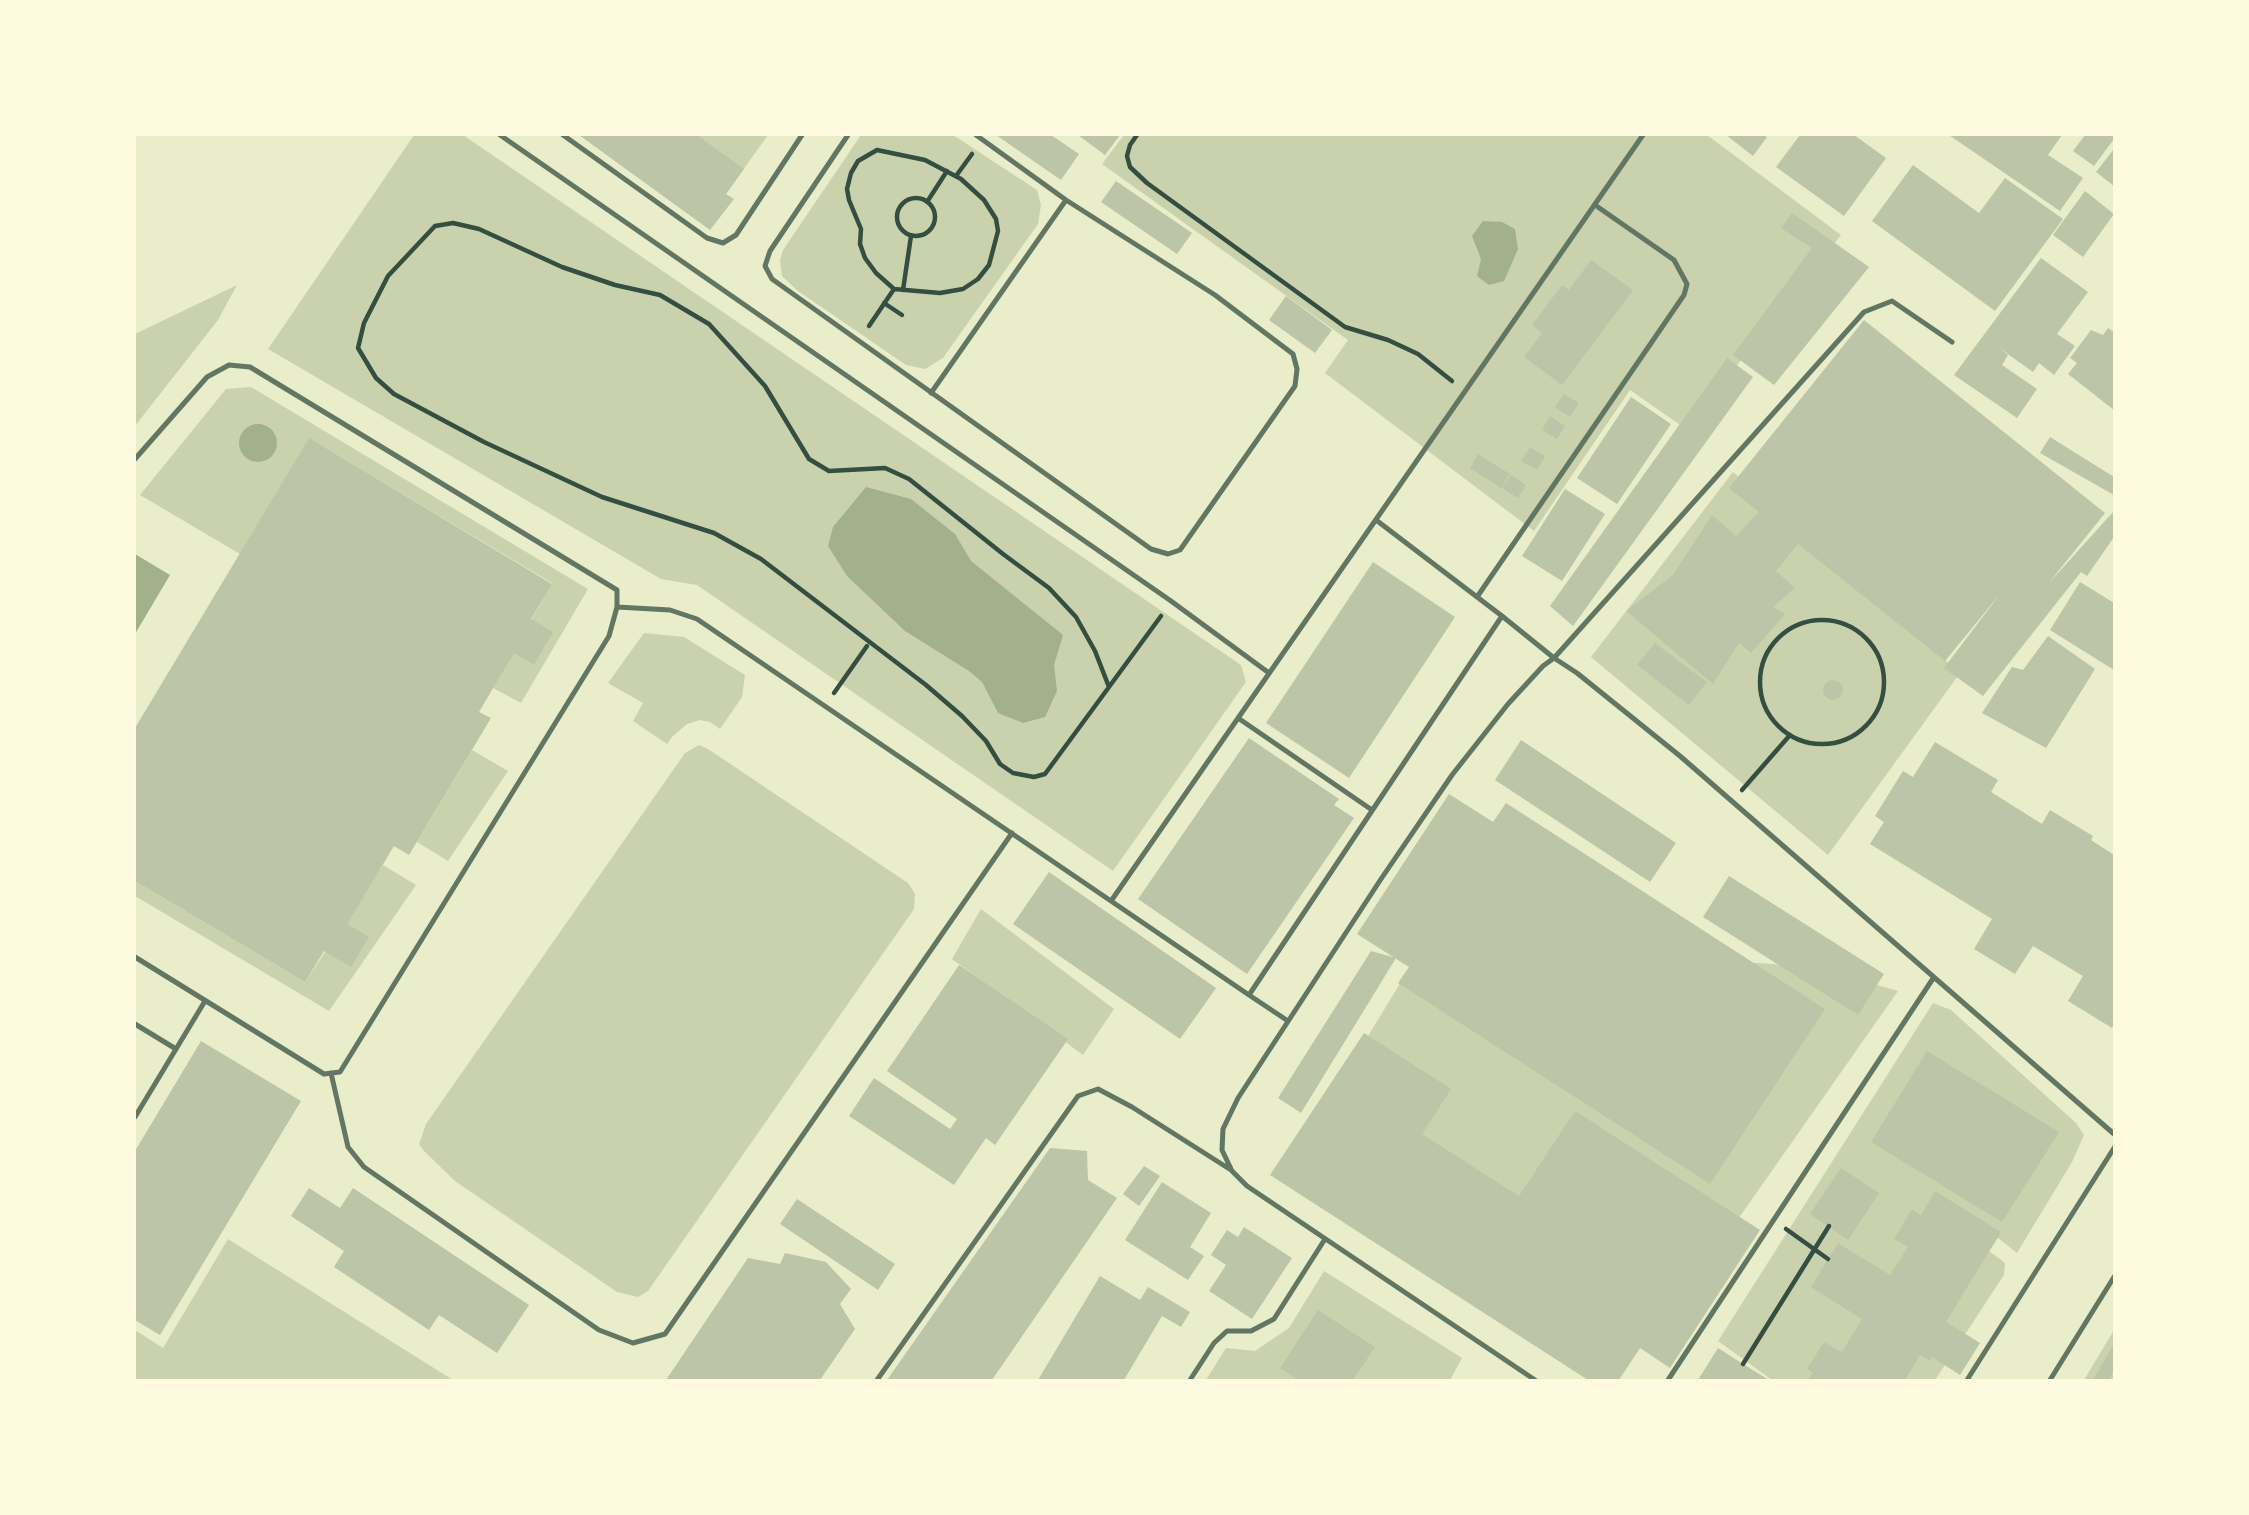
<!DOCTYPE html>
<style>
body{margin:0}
#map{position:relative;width:2249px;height:1515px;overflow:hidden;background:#e9edc9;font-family:"Roboto Serif",serif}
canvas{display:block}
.frame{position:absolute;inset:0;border:136px solid #fefae0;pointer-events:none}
</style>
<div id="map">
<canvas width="2249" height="1515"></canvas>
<div class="frame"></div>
</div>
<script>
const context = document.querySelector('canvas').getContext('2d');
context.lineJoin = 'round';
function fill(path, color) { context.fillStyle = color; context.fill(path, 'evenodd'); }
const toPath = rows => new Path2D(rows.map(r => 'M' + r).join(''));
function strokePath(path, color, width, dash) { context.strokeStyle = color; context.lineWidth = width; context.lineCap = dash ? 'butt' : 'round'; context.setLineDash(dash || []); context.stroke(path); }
fill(toPath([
 [414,135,463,135,1241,665,1246,682,1113,871,697,585,661,579,268,349],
 [676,135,768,135,735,181],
 [861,135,953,135,1037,190,1041,205,1038,224,943,358,925,369,906,365,798,291,782,276,780,260,783,250],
 [1124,135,1707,135,1841,235,1686,429,1630,390,1534,531,1325,373,1348,340,1102,164],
 [237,285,218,320,135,426,135,334],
 [251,387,588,589,521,703,493,688,552,583,310,439,240,554,140,495,226,389],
 [1733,472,1960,673,1828,855,1591,657],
 [644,633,684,637,745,675,742,697,720,729,710,722,700,720,687,724,672,737,667,744,633,721,643,703,608,683],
 [699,745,708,749,908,883,915,894,914,909,648,1291,638,1297,617,1292,455,1181,423,1150,419,1144,426,1124,685,753],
 [472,750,508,771,448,861,417,842],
 [383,865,416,885,329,1011,135,896,135,881,305,982],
 [981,909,1114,1009,1083,1055,952,959],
 [1427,939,1812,967,1898,991,1682,1299,1334,1092],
 [1933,1003,1951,1010,2076,1123,2084,1135,2072,1162,2017,1253,1998,1238,1989,1251,2005,1263,2004,1275,1935,1380,1772,1380,1718,1341],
 [228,1239,453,1380,135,1380,135,1330,163,1348],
 [1324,1271,1462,1358,1450,1380,1206,1380,1226,1348,1255,1351,1289,1328],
 [2114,1330,2114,1380,2084,1380]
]), '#cad2ad');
fill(toPath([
 [1483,221,1502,222,1515,229,1518,249,1504,281,1489,285,1477,276,1481,259,1472,236],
 '239 443a19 19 0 1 1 38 0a19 19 0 1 1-38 0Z',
 [866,487,911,499,955,534,971,561,1063,635,1054,665,1057,691,1045,717,1023,723,998,713,982,682,969,671,905,631,847,576,828,546,833,527],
 [135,554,170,575,135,634]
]), '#a3b18a');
fill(toPath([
 [579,135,697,135,744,169,726,194,734,199,710,230],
 [996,135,1051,135,1079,154,1061,180],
 [1078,135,1120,135,1105,155],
 [1726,135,1763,135,1767,137,1753,156],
 [1800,135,1854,135,1886,158,1844,216,1776,167],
 [1949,135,2062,135,2048,155,2083,178,2060,211],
 [2085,135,2114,135,2114,139,2094,166,2073,151],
 [2114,149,2114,186,2096,172],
 [1913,165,1979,213,2005,178,2063,219,1995,311,1872,221],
 [1116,181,1192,233,1177,254,1101,202],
 [2085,191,2114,214,2083,257,2053,235],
 [1792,213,1869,267,1774,385,1733,355,1812,248,1781,228],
 [2041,258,2088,292,2057,334,2075,346,2054,375,2039,363,2033,372,1998,347,2008,355,2002,365,2037,389,2017,418,1954,375],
 [1591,260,1633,290,1562,385,1524,357,1542,333,1532,325,1562,285,1569,290],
 [1286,296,1332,330,1315,353,1269,320],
 [1864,320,2105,513,2048,584,2114,511,2114,537,2087,576,2081,572,1983,696,1944,668,2000,594,1945,661,1798,544,1776,571,1795,588,1773,607,1785,614,1751,653,1739,643,1713,684,1626,611,1673,575,1712,515,1736,536,1759,512,1729,488],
 [2108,328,2114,332,2114,410,2068,374,2077,363,2070,358,2091,330,2103,335],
 [1727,358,1753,377,1573,626,1550,606],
 [1564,394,1579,403,1570,417,1555,407],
 [1631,397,1671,424,1617,504,1577,478],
 [1550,416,1565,426,1557,439,1542,430],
 [2050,437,2114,477,2114,495,2040,453],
 [309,438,552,584,531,619,553,632,534,665,514,653,479,712,491,718,409,855,394,846,347,924,369,937,351,967,324,951,305,982,135,881,135,728],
 [1530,447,1545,456,1537,470,1521,461],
 [1478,454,1510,474,1501,488,1470,468],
 [1511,475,1526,485,1518,498,1502,488],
 [1565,489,1605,514,1562,581,1522,556],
 [1373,562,1455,617,1349,778,1266,723],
 [2080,582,2114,603,2114,670,2050,630],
 [2048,636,2095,669,2046,748,1982,713,2012,667,2023,670],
 [1655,643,1707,682,1689,705,1637,665],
 '1823 690a10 10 0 1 1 20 0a10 10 0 1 1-20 0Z',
 [1249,738,1339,799,1334,805,1354,818,1247,974,1138,899],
 [1521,740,1676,843,1650,882,1495,780],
 [1935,742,1998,780,1991,792,2042,824,2050,810,2093,836,2091,840,2114,855,2114,1024,2112,1028,2068,1001,2083,976,2033,946,2015,974,1974,949,1992,919,1870,844,1884,822,1875,816,1903,771,1913,777],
 [1449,794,1493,822,1506,803,1825,1009,1710,1184,1398,983,1409,967,1357,934],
 [1049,872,1216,988,1180,1039,1013,924],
 [1729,876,1884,974,1858,1015,1703,917],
 [1371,951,1396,958,1301,1113,1278,1098],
 [959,965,1068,1039,995,1145,986,1138,954,1185,849,1116,874,1078,950,1129,957,1119,887,1071],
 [1364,1033,1451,1089,1422,1134,1519,1196,1575,1111,1760,1230,1670,1368,1640,1348,1619,1380,1588,1380,1270,1175],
 [201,1041,301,1101,160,1335,135,1320,135,1151],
 [1927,1051,2059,1132,2002,1222,1871,1142],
 [1050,1148,1087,1151,1088,1180,1117,1198,992,1380,887,1380],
 [1144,1166,1160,1176,1139,1206,1123,1194],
 [1841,1168,1879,1193,1848,1240,1810,1214],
 [1162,1182,1211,1213,1190,1247,1204,1256,1188,1280,1125,1240],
 [309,1188,340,1208,353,1188,529,1305,497,1353,439,1315,429,1330,334,1267,344,1251,291,1216],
 [1935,1191,2001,1232,1946,1322,1980,1343,1960,1375,1932,1357,1930,1361,1920,1355,1905,1380,1808,1380,1813,1373,1807,1369,1824,1342,1842,1352,1862,1319,1811,1287,1838,1243,1890,1275,1908,1247,1894,1239,1912,1209,1921,1215],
 [797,1199,895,1264,878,1290,780,1224],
 [1244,1227,1292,1258,1252,1319,1209,1291,1226,1265,1211,1255,1227,1230,1238,1237],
 [785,1253,826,1262,851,1289,840,1304,855,1329,820,1380,666,1380,748,1258,780,1264],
 [1100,1276,1140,1300,1148,1287,1190,1312,1181,1327,1162,1316,1124,1380,1038,1380],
 [1318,1310,1375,1347,1353,1380,1298,1380,1280,1368],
 [2114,1344,2114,1370,2109,1380,2093,1380],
 [1718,1348,1743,1364,1769,1380,1698,1380]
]), '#bcc5a7');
strokePath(toPath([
 [1137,135,1130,145,1127,156,1130,167,1147,183,1345,327,1388,340,1418,354,1452,381],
 [956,176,972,154],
 '897 217a19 19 0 1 1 38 0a19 19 0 1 1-38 0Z',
 [927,202,947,171],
 [903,290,911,236],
 [884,303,902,315],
 [869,326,894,289,876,273,865,258,860,244,861,229,849,200,847,189,851,173,858,161,877,150,925,160,961,179,984,200,996,219,998,231,989,265,978,279,963,289,940,293,894,289],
 '1760 682a62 62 0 1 1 124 0a62 62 0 1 1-124 0Z',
 [1109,687,1095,651,1076,617,1049,588,1003,554,909,479,885,468,829,471,809,459,765,386,709,324,660,295,615,285,562,267,479,229,453,223,435,226,388,276,364,323,358,348,376,378,394,394,484,442,602,497,714,533,761,559,926,685,962,716,986,741,1000,764,1013,773,1034,777,1045,774,1109,687,1161,616],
 [834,693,867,646],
 [1742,790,1790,735],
 [1786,1229,1828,1259],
 [1743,1364,1829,1226]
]), '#344e41', 4.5);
strokePath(toPath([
 [500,135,1171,601,1269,673],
 [563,135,707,238,723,243,736,235,802,135],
 [848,135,770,251,765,266,772,279,1151,549,1168,554,1180,550,1295,386,1297,369,1293,354,1215,295,1066,200,976,135],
 [931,393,1066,200],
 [135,459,207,377,229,365,250,367,617,590,617,607,609,636,340,1072,324,1074,135,957],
 [1376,520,1502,616,1554,658,1864,312,1892,301,1952,342],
 [1477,597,1684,295,1687,284,1674,260,1595,205],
 [617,607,670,610,697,619,1249,995,1502,616],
 [1238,718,1372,810],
 [1111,901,1643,135],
 [1249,995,1288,1021],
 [135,1024,176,1049],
 [331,1073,348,1147,364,1167,599,1330,633,1343,665,1334,1012,833],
 [135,1117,205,1001],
 [877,1380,1078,1096,1098,1089,1132,1107,1231,1170],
 [1190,1380,1214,1343,1227,1331,1251,1331,1274,1319,1325,1239],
 [1535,1380,1247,1186,1232,1171,1222,1150,1223,1129,1238,1098,1381,879,1452,775,1508,704,1543,666,1554,658,1577,673,1680,756,2114,1134],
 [1668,1380,1934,977],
 [1967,1380,2114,1148],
 [2050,1380,2114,1277]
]), '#617663', 5);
</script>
